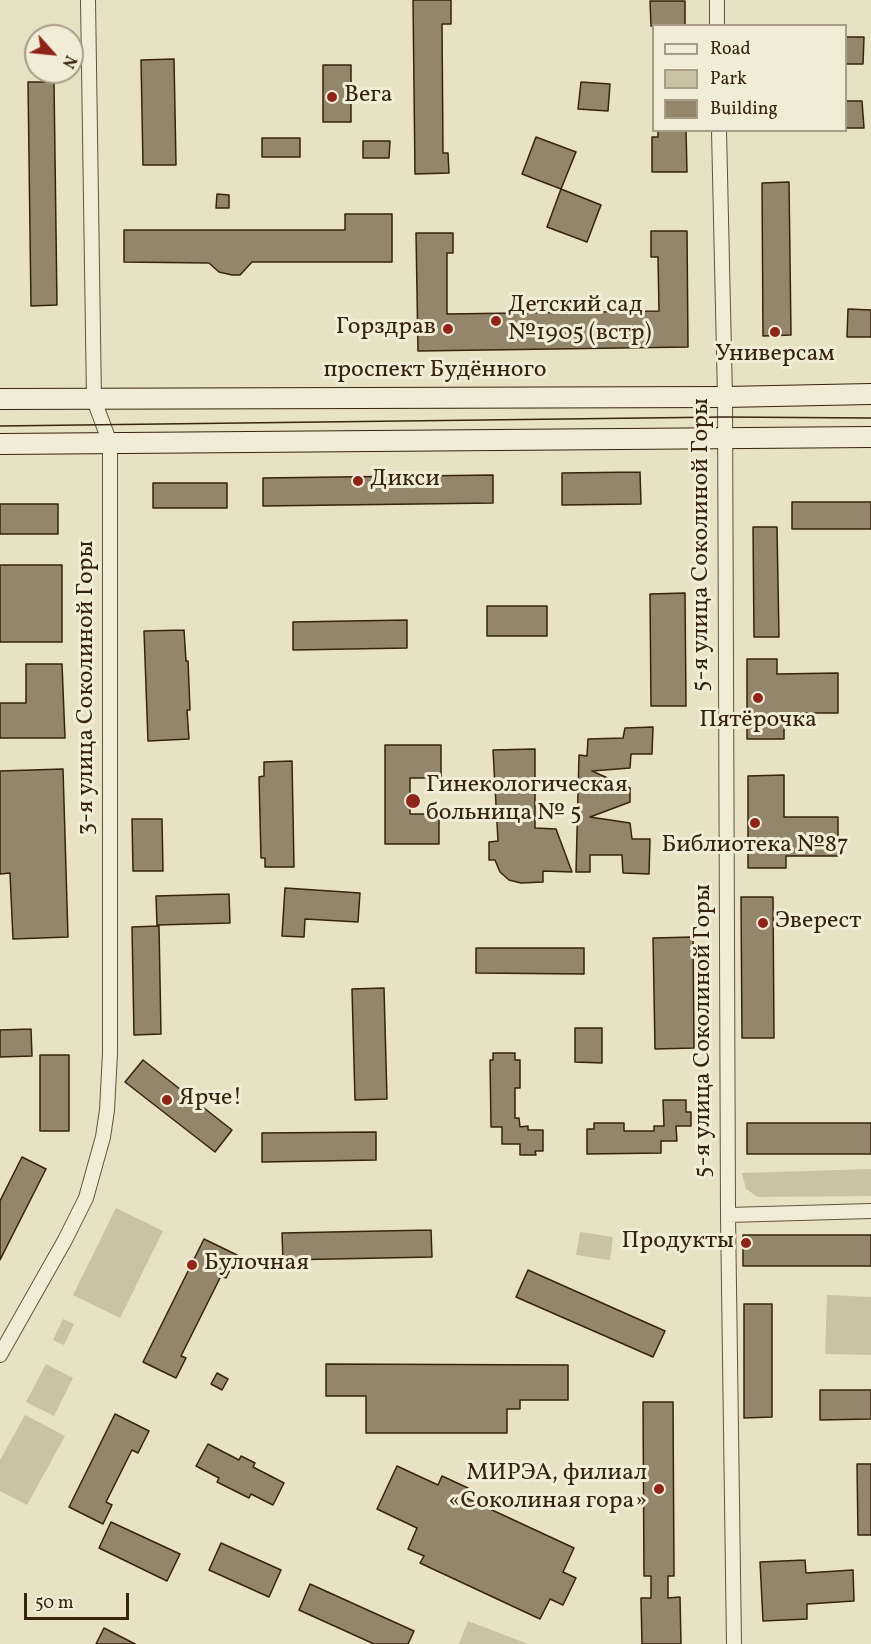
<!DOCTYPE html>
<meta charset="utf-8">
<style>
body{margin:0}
#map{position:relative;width:871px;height:1644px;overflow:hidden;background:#e9e1c3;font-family:Vollkorn,serif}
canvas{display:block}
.legend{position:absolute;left:652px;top:24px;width:195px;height:108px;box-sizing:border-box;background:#f1ecd8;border:2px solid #a79c87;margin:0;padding:8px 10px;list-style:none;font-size:18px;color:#37230e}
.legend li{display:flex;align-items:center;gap:12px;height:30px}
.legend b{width:30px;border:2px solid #a79c87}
.north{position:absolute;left:24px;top:24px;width:60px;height:60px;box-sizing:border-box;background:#f1ecd8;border:2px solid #a79c87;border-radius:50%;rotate:117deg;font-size:16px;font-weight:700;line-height:24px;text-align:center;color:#37230e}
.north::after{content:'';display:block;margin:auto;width:21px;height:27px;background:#8f2418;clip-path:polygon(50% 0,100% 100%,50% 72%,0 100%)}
.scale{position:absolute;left:24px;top:1593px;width:105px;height:27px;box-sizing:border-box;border:3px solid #37230e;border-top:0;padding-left:8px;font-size:18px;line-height:21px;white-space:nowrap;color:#37230e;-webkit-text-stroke:4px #f1ecd8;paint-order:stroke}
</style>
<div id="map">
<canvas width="871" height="1644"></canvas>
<ul class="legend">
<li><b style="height:8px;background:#f1ecd8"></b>Road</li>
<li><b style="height:16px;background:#cbc1a4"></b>Park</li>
<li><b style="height:16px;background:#94866c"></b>Building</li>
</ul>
<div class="north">N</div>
<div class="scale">50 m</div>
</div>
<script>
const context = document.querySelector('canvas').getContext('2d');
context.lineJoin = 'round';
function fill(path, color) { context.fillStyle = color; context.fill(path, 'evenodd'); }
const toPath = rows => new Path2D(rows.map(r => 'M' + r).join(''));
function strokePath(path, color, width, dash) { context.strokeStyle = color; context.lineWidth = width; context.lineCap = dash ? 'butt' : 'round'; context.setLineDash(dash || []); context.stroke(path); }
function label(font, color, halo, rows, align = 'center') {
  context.font = font + ' Vollkorn,serif'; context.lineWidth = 6; context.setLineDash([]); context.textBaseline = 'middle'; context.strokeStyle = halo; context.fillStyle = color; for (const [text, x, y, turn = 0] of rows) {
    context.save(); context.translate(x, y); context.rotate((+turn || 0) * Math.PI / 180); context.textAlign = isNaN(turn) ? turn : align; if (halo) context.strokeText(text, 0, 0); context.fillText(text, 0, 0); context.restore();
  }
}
fill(toPath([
 [871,1169,871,1196,758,1197,746,1189,742,1173],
 [116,1208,163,1231,120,1318,73,1295],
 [580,1232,613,1237,610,1260,576,1255],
 [827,1295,871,1297,871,1355,825,1354],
 [63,1319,74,1324,64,1345,53,1340],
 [46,1364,73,1378,54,1416,26,1402],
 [25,1415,65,1436,27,1505,0,1491,0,1460],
 [468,1621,528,1644,459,1644]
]), '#cbc1a4');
const building = toPath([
 [413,0,451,0,451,24,442,24,443,153,448,153,449,173,415,174,413,0],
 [650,1,685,1,685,26,651,26,650,1],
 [846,37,864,37,863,64,846,64,846,37],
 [174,59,176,165,143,165,141,60,174,59],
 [323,65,351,65,351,122,323,122,323,65],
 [28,82,54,82,57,305,31,306,28,82],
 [581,82,610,84,608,111,578,109,581,82],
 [846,101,862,101,864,128,846,128,846,101],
 [658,130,686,130,687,172,652,172,652,137,658,137,658,130],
 [536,137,576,152,561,189,522,174,536,137],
 [262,138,300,138,300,157,262,157,262,138],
 [363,141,390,141,389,158,363,158,363,141],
 [789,182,791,335,763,336,762,183,789,182],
 [561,189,601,205,587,242,547,227,561,189],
 [217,194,229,195,229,208,216,208,217,194],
 [345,214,392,214,392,262,252,262,240,275,232,275,219,272,209,263,124,262,124,230,345,230,345,214],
 [651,231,687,231,688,347,418,351,416,233,453,233,453,253,447,253,447,314,659,311,658,257,651,257,651,231],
 [848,309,871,310,871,337,847,337,848,309],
 [640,472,641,504,562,505,562,473,640,472],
 [493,475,493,503,263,506,263,478,493,475],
 [153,483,227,483,227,508,153,508,153,483],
 [792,502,871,502,871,529,792,529,792,502],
 [0,504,58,504,58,534,0,534,0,504],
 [753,527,777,527,779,637,754,637,753,527],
 [0,565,62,565,62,642,0,642,0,565],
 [685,593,686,706,651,706,650,594,685,593],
 [487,606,547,606,547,636,487,636,487,606],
 [407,620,407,648,293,650,293,622,407,620],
 [184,630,186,661,188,661,190,710,187,710,189,739,148,741,144,631,184,630],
 [747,659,777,659,777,674,838,673,838,713,784,713,784,739,747,739,747,659],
 [26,664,62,664,65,738,0,738,0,703,26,703,26,664],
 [653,727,652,754,631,754,630,768,592,771,630,788,630,802,590,817,630,823,632,839,650,839,649,874,623,873,622,855,590,855,590,872,576,872,579,755,587,756,588,739,623,738,625,728,653,727],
 [385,745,441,745,441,778,410,778,410,814,439,814,439,844,385,844,385,745],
 [535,749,535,828,556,829,572,872,543,871,543,882,521,883,509,880,500,872,495,860,489,860,489,842,498,841,493,750,535,749],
 [292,761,294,867,265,867,265,858,261,858,259,777,264,776,264,762,292,761],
 [63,769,68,937,13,939,10,873,0,874,0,771,63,769],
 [784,775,784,817,838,817,838,856,786,856,786,868,748,868,748,776,784,775],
 [132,819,162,819,163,871,133,871,132,819],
 [285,888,360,893,358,922,305,919,304,937,282,936,285,888],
 [229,894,230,923,157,925,156,896,229,894],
 [741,897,773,897,774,1038,742,1038,741,897],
 [159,926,161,1034,134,1035,132,927,159,926],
 [693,937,694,1048,655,1049,653,938,693,937],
 [476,948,584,948,584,974,476,973,476,948],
 [384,988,387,1099,355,1100,352,989,384,988],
 [575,1028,602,1028,602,1063,575,1062,575,1028],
 [31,1029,32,1056,0,1057,0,1030,31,1029],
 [493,1053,515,1053,515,1060,520,1060,520,1088,515,1088,515,1118,519,1118,520,1127,528,1126,528,1130,543,1130,543,1151,535,1151,536,1155,520,1155,520,1144,502,1144,502,1127,491,1127,490,1060,493,1060,493,1053],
 [40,1055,69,1055,69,1131,40,1131,40,1055],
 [143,1060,232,1130,215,1152,125,1082,143,1060],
 [663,1100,686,1100,686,1112,691,1112,691,1126,676,1126,677,1141,661,1141,661,1153,587,1154,587,1129,594,1129,594,1123,624,1123,624,1131,654,1131,654,1126,664,1126,663,1100],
 [747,1123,871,1123,871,1154,747,1154,747,1123],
 [376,1132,376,1160,262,1162,262,1133,376,1132],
 [22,1157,46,1169,0,1260,0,1201,22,1157],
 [431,1230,432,1257,283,1260,282,1233,431,1230],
 [743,1235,871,1235,871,1266,743,1266,743,1235],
 [204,1239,237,1255,226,1278,221,1276,181,1356,186,1358,176,1378,143,1362,204,1239],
 [528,1270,665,1331,653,1357,516,1297,528,1270],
 [744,1304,772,1304,772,1417,744,1418,744,1304],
 [326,1364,568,1365,568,1400,520,1400,520,1409,507,1409,507,1433,366,1433,366,1396,326,1396,326,1364],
 [217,1373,228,1379,222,1390,211,1384,217,1373],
 [820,1390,871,1390,871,1419,820,1420,820,1390],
 [643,1402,673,1402,674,1576,668,1576,668,1598,680,1597,681,1644,642,1644,641,1598,651,1598,651,1576,644,1576,643,1402],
 [115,1414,149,1431,138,1453,132,1450,106,1502,112,1505,103,1524,69,1507,115,1414],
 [208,1444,239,1460,241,1456,255,1463,253,1467,284,1483,273,1505,251,1494,249,1498,217,1482,219,1478,196,1466,208,1444],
 [857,1464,871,1464,871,1535,858,1535,857,1464],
 [397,1466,438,1485,442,1476,468,1488,464,1497,574,1548,563,1572,576,1578,563,1605,550,1599,540,1619,420,1563,424,1556,408,1549,417,1528,377,1509,397,1466],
 [111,1522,180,1554,167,1581,99,1548,111,1522],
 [221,1543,281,1570,269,1597,209,1570,221,1543],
 [805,1560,806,1573,853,1570,854,1601,807,1604,807,1619,763,1621,760,1562,805,1560],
 [310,1584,414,1631,408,1644,374,1644,299,1610,310,1584],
 [104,1628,135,1644,96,1644,104,1628]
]);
fill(building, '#94866c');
strokePath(building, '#37230e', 1.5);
const minor = toPath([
 [717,0,717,26],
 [719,130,725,397,728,1215,734,1644],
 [728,1215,871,1211],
 [0,1355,65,1240,86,1198,103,1137,107,1110,110,1053,110,443,94,400,88,0]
]);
const secondary = toPath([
 [0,399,725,397,871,394],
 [0,444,871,437]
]);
strokePath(minor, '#64523b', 16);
strokePath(secondary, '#37230e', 22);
strokePath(minor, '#f1ecd8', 14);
strokePath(secondary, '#f1ecd8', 20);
strokePath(toPath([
 [0,426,724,417,871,418]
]), '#37230e', 1.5);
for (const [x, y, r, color] of [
 [332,97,6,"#8f2418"],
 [496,321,6,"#8f2418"],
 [448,329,6,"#8f2418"],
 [775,332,6,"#8f2418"],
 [358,481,6,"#8f2418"],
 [758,698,6,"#8f2418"],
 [413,801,8,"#8f2418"],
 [755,823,6,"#8f2418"],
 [763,923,6,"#8f2418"],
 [167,1100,6,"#8f2418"],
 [746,1243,6,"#8f2418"],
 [192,1265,6,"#8f2418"],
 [659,1489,6,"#8f2418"]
]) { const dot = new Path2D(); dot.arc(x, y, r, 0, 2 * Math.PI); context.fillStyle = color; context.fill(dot); strokePath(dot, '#f1ecd8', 2); }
label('24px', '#37230e', '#f1ecd8', [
 ["Вега",344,97],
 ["Детский сад",508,307],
 ["№1905 (встр)",508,335],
 ["Горздрав",436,329,"right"],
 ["Универсам",775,356,"center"],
 ["Дикси",370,481],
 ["Пятёрочка",758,722,"center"],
 ["Гинекологическая",426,787],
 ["больница № 5",426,815],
 ["Библиотека №87",755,847,"center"],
 ["Эверест",775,923],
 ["Ярче!",179,1100],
 ["Продукты",734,1243,"right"],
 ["Булочная",204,1265],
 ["МИРЭА, филиал",647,1475,"right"],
 ["«Соколиная гора»",647,1503,"right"]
], 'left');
label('24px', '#37230e', '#f1ecd8', [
 ["проспект Будённого",435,372],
 ["5-я улица Соколиной Горы",703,545,-90],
 ["3-я улица Соколиной Горы",88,688,-90],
 ["5-я улица Соколиной Горы",705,1031,-90]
]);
</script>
